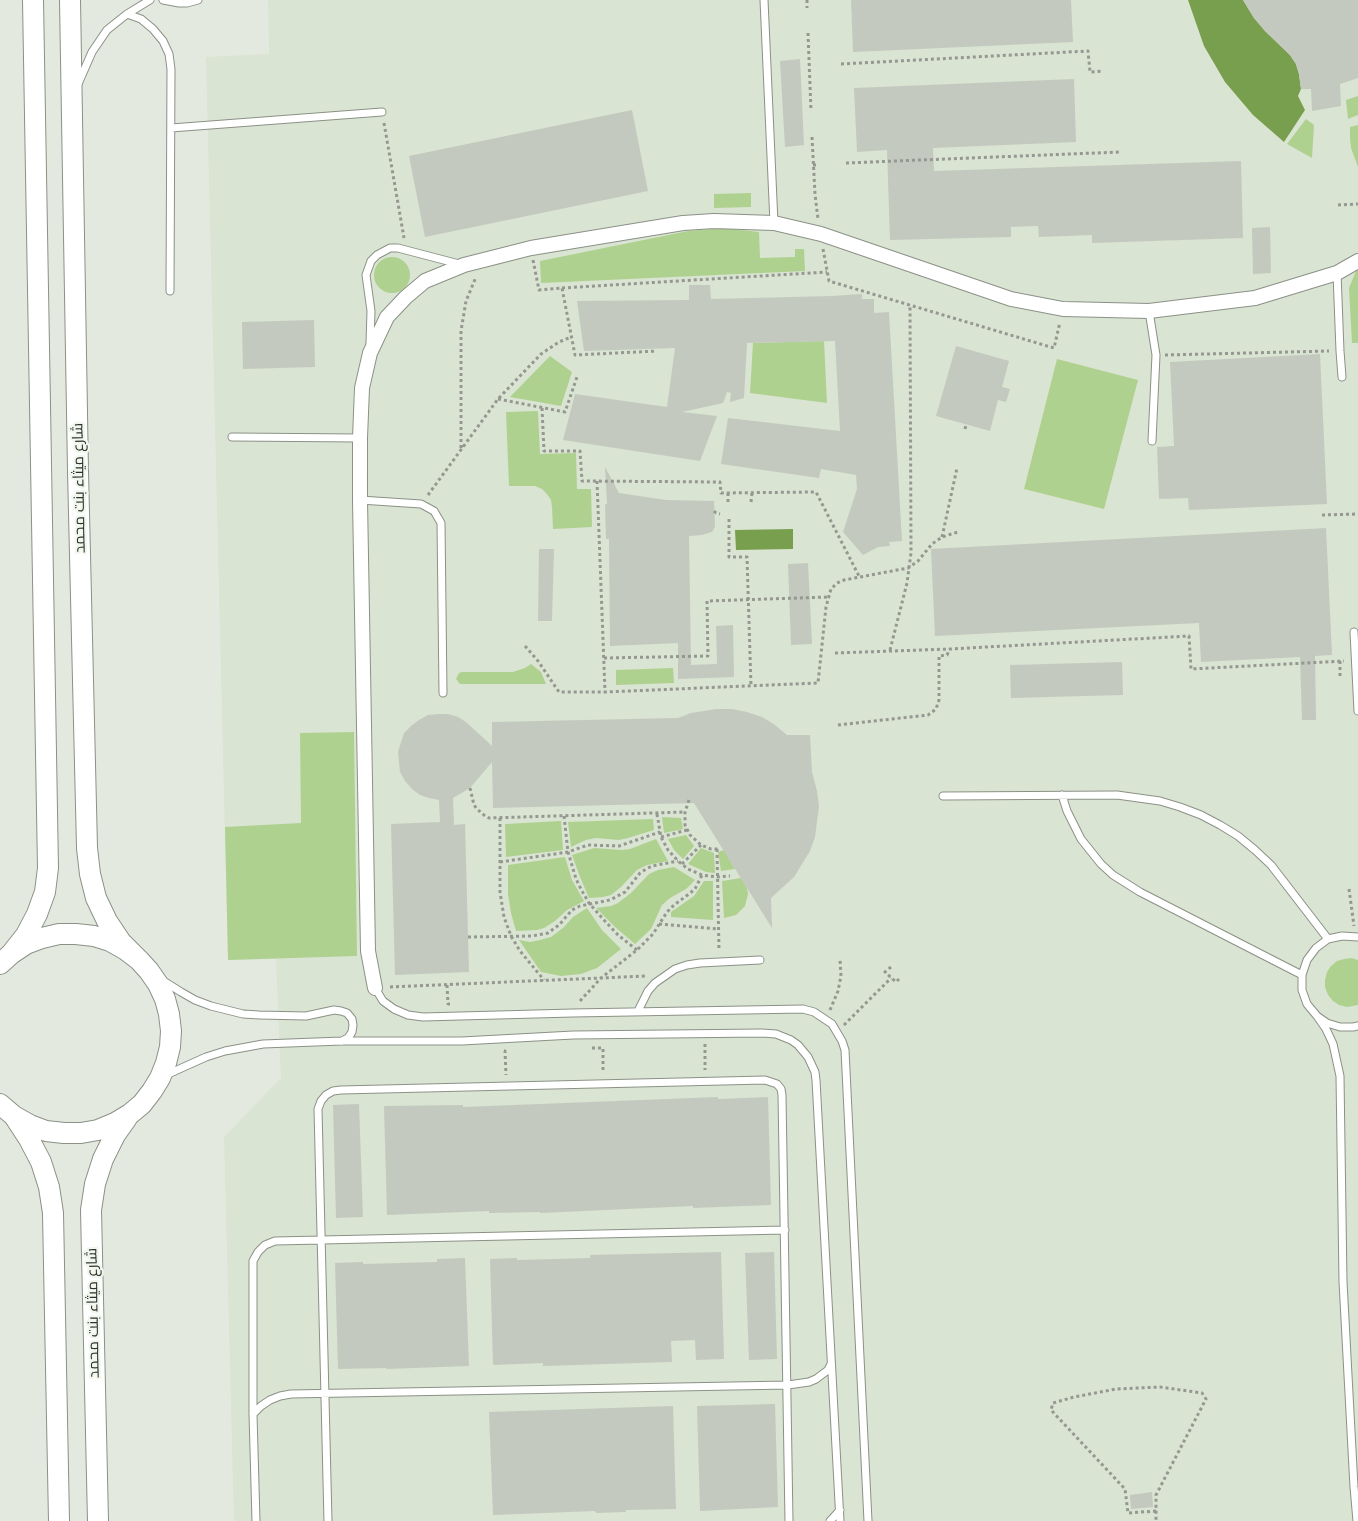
<!DOCTYPE html>
<meta charset="utf-8">
<style>
body{margin:0}
canvas{display:block;background:#e4e9df}
</style>
<canvas width="1358" height="1521"></canvas>
<script>
const context = document.querySelector('canvas').getContext('2d');
context.lineJoin = 'round';
function fill(path, color) { context.fillStyle = color; context.fill(path, 'evenodd'); }
const toPath = rows => new Path2D(rows.map(r => 'M' + r).join(''));
function strokePath(path, color, width, dash) { context.strokeStyle = color; context.lineWidth = width; context.lineCap = dash ? 'butt' : 'round'; context.setLineDash(dash || []); context.stroke(path); }
function label(font, color, halo, rows, align = 'center') {
  context.font = font + ' Inter,Cairo,sans-serif'; context.lineWidth = 4.5; context.setLineDash([]); context.textBaseline = 'middle'; context.strokeStyle = halo; context.fillStyle = color; for (const [text, x, y, turn = 0] of rows) {
    context.save(); context.translate(x, y); context.rotate((+turn || 0) * Math.PI / 180); context.textAlign = isNaN(turn) ? turn : align; if (halo) context.strokeText(text, 0, 0); context.fillText(text, 0, 0); context.restore();
  }
}
fill(toPath([
 [268,0,1358,0,1358,1521,234,1521,224,1137,281,1078,276,959,228,960,206,57,269,54]
]), '#dae4d2');
fill(toPath([
 [1358,96,1358,115,1348,119,1346,100],
 [1306,119,1314,125,1312,158,1287,144],
 [1358,125,1358,167,1351,148,1350,138,1350,127],
 [751,193,751,207,714,208,714,194],
 [724,228,759,232,760,258,795,257,795,249,804,249,805,271,541,283,540,261,688,231],
 '374 275a18 18 0 1 1 36 0a18 18 0 1 1-36 0Z',
 [1358,270,1358,343,1352,343,1349,288,1356,271],
 [824,341,827,403,750,393,753,343],
 [550,356,572,372,561,406,510,397],
 [1057,359,1138,380,1104,509,1024,489],
 [538,411,540,454,576,453,577,489,591,489,592,527,553,529,552,507,551,500,547,494,542,489,535,486,509,486,506,412],
 [531,664,541,672,546,684,460,684,456,679,459,673,462,672,513,672,525,668],
 [673,668,674,683,616,685,616,670],
 [354,732,357,956,228,960,225,827,301,823,300,733],
 [662,817,681,818,683,829,664,833],
 [653,819,654,830,628,838,619,840,596,838,586,840,571,847,568,822],
 [561,821,563,850,506,857,505,824],
 [686,835,694,846,683,859,674,850,668,839],
 [656,839,668,861,647,865,637,870,621,887,611,895,603,897,589,898,580,877,572,855,594,848,622,850,630,849],
 [701,848,714,853,715,873,706,872,688,864],
 [724,850,735,869,721,871,718,852],
 [565,857,572,880,584,901,567,910,555,921,544,928,537,930,516,931,511,913,508,894,508,865],
 [674,867,695,880,686,889,670,898,662,905,651,929,635,944,615,927,596,908,611,906,618,903,631,893,649,874,658,870],
 [741,878,747,888,748,894,745,906,736,915,724,918,722,881],
 [704,881,713,881,713,920,671,917,671,912,694,896],
 [587,908,602,930,621,949,597,968,581,974,561,976,541,972,519,940,530,942,540,940,551,937,563,928,573,917],
 [1352,958,1358,960,1358,1005,1347,1007,1339,1005,1333,1001,1328,995,1325,987,1325,980,1327,972,1331,966,1337,961,1344,959]
]), '#afd18f');
fill(toPath([
 [1188,0,1243,0,1254,18,1265,31,1290,55,1296,64,1299,74,1301,89,1298,96,1305,110,1284,142,1253,115,1225,82,1204,46],
 [793,529,793,549,736,550,735,530]
]), '#789f4d');
fill(toPath([
 [851,0,1071,0,1073,42,853,52],
 [1243,0,1358,0,1358,78,1340,84,1341,106,1312,111,1311,89,1301,89,1299,74,1296,64,1290,55,1265,31,1254,18],
 [800,59,804,145,785,147,780,61],
 [1074,79,1076,142,933,148,934,171,1241,161,1243,238,1092,243,1092,235,1039,237,1038,226,1011,227,1011,237,890,240,887,150,857,152,854,88],
 [632,110,648,191,425,237,409,156],
 [1270,227,1271,273,1253,274,1252,228],
 [689,285,710,285,711,299,832,296,862,294,862,299,874,299,874,313,889,312,902,541,889,542,890,546,878,547,863,555,843,532,857,489,856,475,821,469,819,478,721,464,728,418,840,431,835,341,747,343,744,398,730,402,731,393,727,392,723,403,682,412,717,416,700,461,563,440,575,394,667,407,675,348,584,351,577,301,689,300],
 [314,320,315,367,243,369,242,322],
 [956,346,1009,361,1002,387,1010,389,1006,402,998,400,990,431,936,416],
 [1320,354,1327,504,1189,510,1188,498,1159,499,1157,447,1174,446,1170,362],
 [605,467,619,493,666,500,714,501,715,527,712,532,702,535,689,536,691,665,717,664,716,626,733,625,734,677,678,679,678,643,610,646,609,539,606,539,605,504,607,504],
 [1326,528,1332,655,1315,656,1316,720,1302,720,1300,657,1201,662,1199,623,935,636,931,549],
 [539,549,554,549,552,621,538,621],
 [808,563,812,644,791,645,788,564],
 [1122,662,1123,695,1011,698,1010,665],
 [716,709,732,709,747,712,762,717,775,725,787,735,810,735,812,772,817,791,819,806,815,837,810,851,794,877,771,898,772,928,694,803,493,808,492,762,470,788,453,798,454,825,465,824,469,972,395,975,391,824,440,822,439,800,429,798,420,795,412,789,405,781,400,772,398,752,404,733,411,726,419,720,428,715,438,714,448,714,458,717,466,722,492,746,492,722,678,718,691,713],
 [718,1097,718,1099,768,1097,771,1205,693,1208,693,1206,540,1213,540,1212,489,1213,489,1211,387,1215,384,1106,463,1105,463,1107],
 [359,1104,363,1217,336,1218,333,1105],
 [721,1252,724,1359,696,1360,695,1340,671,1341,672,1362,543,1366,543,1363,493,1365,490,1259,517,1258,517,1260,590,1258,590,1255],
 [774,1252,777,1359,749,1360,745,1253],
 [465,1258,469,1366,386,1369,386,1368,338,1369,335,1263,363,1262,363,1264,437,1262,437,1259],
 [775,1404,778,1507,700,1511,697,1406],
 [673,1406,676,1509,626,1510,626,1512,596,1513,595,1511,493,1515,489,1412],
 [1152,1492,1153,1507,1131,1509,1130,1495]
]), '#c3c9be');
const service = toPath([
 [163,0,179,3,187,3,198,0],
 [764,0,774,223],
 [127,14,141,19,153,29,163,41,169,54,171,69,170,291],
 [78,84,92,52,107,30,127,14,150,0],
 [171,128,382,112],
 [1337,273,1340,351,1342,377],
 [1149,311,1156,355,1152,441],
 [370,343,371,311,366,275,371,261,377,255,390,248,398,248,459,264],
 [232,437,360,438],
 [360,500,421,504,434,511,441,523,443,693],
 [1354,632,1358,711],
 [1062,795,1067,811,1081,839,1101,864,1113,875,1140,892,1302,975],
 [943,796,1117,795,1160,801,1180,807,1201,815,1220,825,1238,836,1255,850,1271,865,1328,939],
 [1358,937,1342,936,1328,939,1316,948,1307,960,1302,975,1302,990,1307,1004,1317,1016,1327,1023,1340,1027,1353,1027,1358,1026],
 [162,980,181,992,195,1000,211,1006,243,1014,259,1015,306,1016,334,1010,341,1011,347,1013,352,1019,353,1025,352,1032,348,1038,342,1041],
 [375,988,383,1001,394,1009,408,1015,423,1017,573,1013,803,1009,814,1012,832,1024,842,1041,845,1050,868,1521],
 [638,1011,648,991,655,983,675,969,687,965,700,963,760,960],
 [1317,1016,1326,1029,1333,1044,1340,1076,1343,1282,1354,1487,1357,1521],
 [166,1075,206,1057,225,1051,263,1044,342,1041,462,1041,573,1035,762,1033,776,1034,791,1040,798,1045,808,1057,815,1072,816,1080,840,1521],
 [253,1414,261,1406,270,1400,280,1396,291,1394,788,1385,809,1382,816,1379,828,1370,831,1364],
 [256,1521,253,1414,253,1261,258,1252,265,1245,275,1241,785,1230],
 [328,1521,318,1109,321,1101,326,1095,333,1091,341,1090,765,1080,777,1084,781,1089,782,1095,789,1521],
 [830,1521,840,1510]
]);
const minor = toPath([
 [375,988,368,951,360,500,360,438,362,388,370,353,387,317,406,297,425,281,464,265,531,248,683,223,714,221,774,223,821,234,1011,299,1063,309,1149,311,1255,298,1337,273,1358,261]
]);
const secondary = toPath([
 [70,0,78,471,87,848,90,874,96,898,107,921,121,942,139,960],
 [11,954,26,935,37,914,45,892,48,868,33,0],
 [0,964,11,954,26,944,42,938,59,934,76,934,94,936,110,941,126,950,139,960,149,971,158,984,165,999,169,1014,171,1031,170,1047,166,1063,160,1078,152,1091,142,1104,130,1114,115,1123,98,1130,81,1133,64,1133,46,1131,30,1125,14,1116,0,1104],
 [14,1116,29,1139,41,1162,49,1187,53,1213,59,1521],
 [98,1521,91,1210,95,1184,103,1159,115,1135,127,1118]
]);
strokePath(service, '#8b9187', 9);
strokePath(minor, '#8b9187', 16);
strokePath(secondary, '#8b9187', 22);
strokePath(toPath([
 [807,0,807,8],
 [808,33,811,111],
 [841,64,1088,51,1090,72,1103,71],
 [384,123,404,238],
 [812,137,815,194,818,219],
 [846,163,1120,152],
 [813,165,819,165],
 [1338,205,1358,204],
 [823,249,829,281,1054,348,1060,322],
 [533,260,539,290,562,288,575,355,657,351],
 [562,288,827,272],
 [1165,355,1329,351],
 [498,399,565,412,577,377],
 [542,408,544,451,580,451,582,481,720,482,721,493,816,492,860,578],
 [965,429,966,425],
 [461,448,461,331,466,301,476,277],
 [597,481,605,692,818,683,826,607,831,589,837,583,844,580,908,568,918,561,932,544,942,537,958,532],
 [728,493,728,502],
 [428,495,498,399,541,354,559,342,571,337],
 [751,502,752,493],
 [714,511,716,513,720,514],
 [1322,515,1358,514],
 [729,519,729,557,747,557,751,686],
 [942,537,957,468],
 [525,646,538,661,559,692,605,692],
 [890,650,907,583,911,553,910,305],
 [835,653,950,649,1189,636,1191,669,1344,661],
 [604,658,708,656,707,601,828,597],
 [1340,661,1340,679],
 [838,725,928,715,936,709,939,700,939,656,947,655,950,649],
 [470,788,474,805,477,809,485,816,489,818,685,812],
 [689,800,685,812,685,825,690,835,701,845,711,849,720,849],
 [657,814,661,837,668,850,678,861,688,869,702,875,717,877,730,876],
 [564,816,568,852,576,879,582,891,589,903,603,919,618,935,637,950],
 [500,818,500,892,504,917,511,936,520,951,544,980],
 [661,837,687,830],
 [717,849,719,951],
 [500,862,568,852,588,845,619,846,660,832],
 [682,864,701,845],
 [1349,889,1354,926],
 [659,924,718,929],
 [468,937,532,936,548,933,559,925,572,910,580,906,610,900,625,892,640,873,646,869,652,866,678,861],
 [891,967,885,972,896,982,901,977],
 [447,985,448,1004,450,1004],
 [390,987,647,976],
 [580,1001,601,978,637,950,653,934,667,912,674,905,689,894,695,889,702,875],
 [830,1010,838,991,841,976,840,960],
 [844,1025,891,978],
 [705,1044,705,1070],
 [592,1048,603,1048,603,1073],
 [504,1051,505,1051,506,1075],
 [1156,1511,1128,1513,1125,1489,1051,1410,1053,1403,1074,1397,1116,1389,1160,1387,1202,1393,1206,1399,1156,1495,1156,1521]
]), '#959891', 3, [3, 3]);
strokePath(service, '#fff', 7);
strokePath(minor, '#fff', 14);
strokePath(secondary, '#fff', 20);
label('15px', '#2f312d', '#f1f7ec', [
 ["شارع ميثاء بنت محمد",79,488,-91],
 ["شارع ميثاء بنت محمد",93,1313,-91]
]);
</script>
